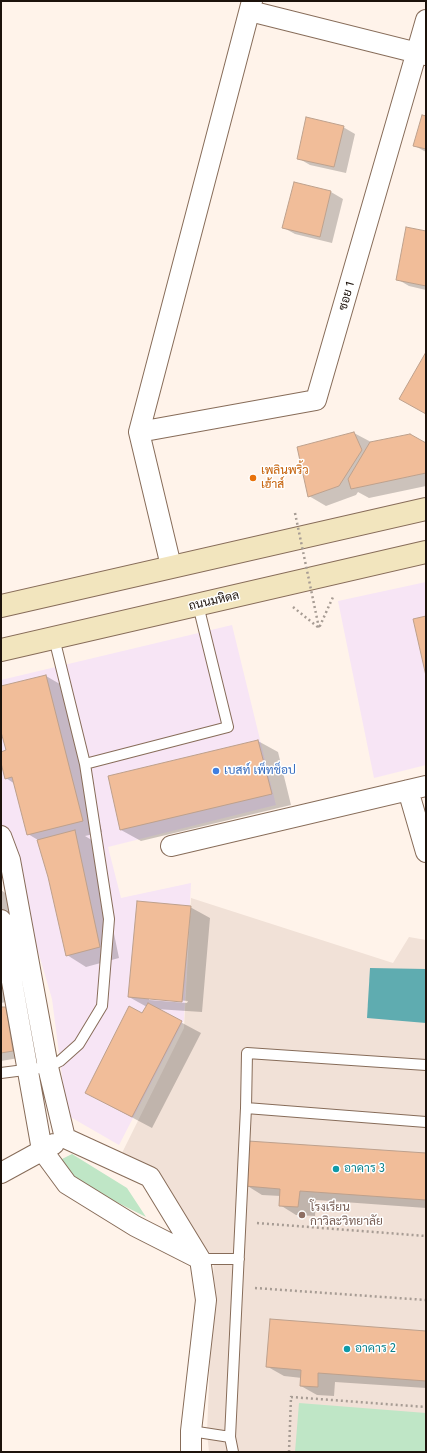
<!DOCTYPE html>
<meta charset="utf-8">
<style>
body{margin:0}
#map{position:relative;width:427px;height:1453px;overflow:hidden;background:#fff3ea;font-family:"Fira Sans",sans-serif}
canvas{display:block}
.frame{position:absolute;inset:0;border:2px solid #1c120b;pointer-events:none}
</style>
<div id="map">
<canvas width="427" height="1453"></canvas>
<div class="frame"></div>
</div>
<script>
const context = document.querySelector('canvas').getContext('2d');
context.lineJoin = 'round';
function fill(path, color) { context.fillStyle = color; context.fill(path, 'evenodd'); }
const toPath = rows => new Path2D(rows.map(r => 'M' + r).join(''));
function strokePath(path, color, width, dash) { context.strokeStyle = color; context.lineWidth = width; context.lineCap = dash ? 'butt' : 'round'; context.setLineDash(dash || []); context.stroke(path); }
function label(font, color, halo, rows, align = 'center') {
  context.font = font + ' "Fira Sans",Sarabun,sans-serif'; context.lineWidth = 3; context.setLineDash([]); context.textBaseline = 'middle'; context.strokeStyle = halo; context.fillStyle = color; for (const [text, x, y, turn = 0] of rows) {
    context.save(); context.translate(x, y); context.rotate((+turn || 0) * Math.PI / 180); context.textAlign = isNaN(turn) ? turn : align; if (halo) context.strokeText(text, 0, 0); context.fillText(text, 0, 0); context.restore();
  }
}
fill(toPath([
 [426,582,426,765,374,778,338,601],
 [232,625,276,805,108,847,121,898,191,883,184,1020,119,1145,67,1115,52,999,1,825,1,680]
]), '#f7e5f5');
fill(toPath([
 [191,898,393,963,409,937,426,940,426,1452,209,1452,207,1433,214,1258,142,1173,120,1157,184,1028]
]), '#f1e1d7');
fill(toPath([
 [72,1154,127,1188,146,1217,71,1179,58,1161],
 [299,1403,426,1413,426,1452,295,1452]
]), '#bfe6c6');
fill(toPath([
 [370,968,426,969,426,1023,367,1018]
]), '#5facb0');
fill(toPath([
 [426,117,426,152,415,146],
 [343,127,355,134,346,173,310,165,298,158],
 [295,183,331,192,343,199,332,243,295,234,284,228],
 [426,232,426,290,409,286,397,279],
 [354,433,371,442,426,444,426,486,369,498,358,492,356,495,326,506,309,496],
 [46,676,65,687,102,832,85,836,95,842,119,958,86,967,67,955,49,877,38,840,28,834,15,784,6,778,1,759,1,753,7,751,3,736,1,735,1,687],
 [258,741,278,752,291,805,141,841,121,830],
 [1,890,8,895,27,998,1,1003],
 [190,907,210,918,202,1012,156,1009,201,1033,152,1128,86,1093,143,1015,147,1007,129,997],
 [149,998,188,1001,187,1003,149,1000],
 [1,1008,6,1008,18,1015,25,1057,1,1061],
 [426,1154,426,1208,316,1200,315,1216,296,1215,280,1205,281,1196,262,1195,246,1185],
 [426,1332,426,1388,335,1382,334,1396,317,1395,301,1386,302,1378,284,1376,268,1367]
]), '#0003');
const building = toPath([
 [422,115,426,116,426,149,413,146,422,115],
 [306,117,344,126,334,167,297,159,306,117],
 [294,182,331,191,320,237,282,228,294,182],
 [406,227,426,231,426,286,396,280,406,227],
 [426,352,426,414,399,399,426,352],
 [354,432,362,450,339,486,308,497,297,447,354,432],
 [410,434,426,443,426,473,351,489,348,479,370,442,410,434],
 [426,616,426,676,413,619,426,616],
 [46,675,83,821,27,835,12,777,5,779,1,763,1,752,6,750,1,732,1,686,46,675],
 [258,740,272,794,120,830,108,776,258,740],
 [75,830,100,947,66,956,48,877,37,840,75,830],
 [137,901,191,906,182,1002,128,997,137,901],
 [148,1003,182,1021,132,1117,85,1093,129,1006,142,1013,148,1003],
 [1,1007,6,1007,13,1051,1,1053,1,1007],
 [248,1141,426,1153,426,1200,300,1191,298,1207,279,1206,280,1189,245,1186,248,1141],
 [270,1319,426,1331,426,1381,318,1373,318,1387,300,1386,301,1370,266,1367,270,1319]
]);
fill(building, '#f1bd99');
strokePath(building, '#bea18d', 1);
const service = toPath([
 [85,764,228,727,198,605],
 [1,1073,48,1067,60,1061,79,1044,102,1006,109,919,85,764,54,638],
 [246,1108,247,1053,426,1065],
 [200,1259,239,1259],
 [191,1431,230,1437,246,1108,426,1122],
 [230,1437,233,1452]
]);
const minor = toPath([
 [250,11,426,55],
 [139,432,316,400,426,20],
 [171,566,139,432,252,1],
 [408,790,426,852],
 [1,836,10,860,48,1067,65,1138,150,1177,200,1259,206,1300,191,1431,191,1452],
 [171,846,426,786],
 [1,920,42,1150,67,1184,135,1226,200,1259],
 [1,1173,54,1144]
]);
const secondary = toPath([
 [1,606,426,509],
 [1,650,426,552]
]);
strokePath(service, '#876c59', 12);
strokePath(minor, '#876c59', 22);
strokePath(secondary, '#876c59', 24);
strokePath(toPath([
 [293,607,319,628,333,597],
 [257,1223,426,1236],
 [255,1288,426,1300],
 [289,1452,291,1397,426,1407]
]), '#a79c94', 2.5, [2, 3]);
strokePath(service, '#fff', 10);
strokePath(minor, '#fff', 20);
strokePath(secondary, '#f2e5be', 22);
strokePath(toPath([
 [295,513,319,628]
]), '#a79c94', 2.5, [2, 3]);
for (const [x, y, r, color] of [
 [253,478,4,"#e8710a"],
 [216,771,4,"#3f7fe0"],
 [336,1169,4,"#0f9aa8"],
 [302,1215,4,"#8d6e63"],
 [347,1349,4,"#0f9aa8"]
]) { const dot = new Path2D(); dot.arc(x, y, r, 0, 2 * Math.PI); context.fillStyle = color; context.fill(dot); strokePath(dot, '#fff', 1.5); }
label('12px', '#1c120b', '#fff', [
 ["ซอย 1",347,296,-74],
 ["ถนนมหิดล",214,601,-13]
]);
label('12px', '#c56008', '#fff', [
 ["เพลินพริ้ว",261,471],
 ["เฮ้าส์",261,485]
], 'left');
label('12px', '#366cbe', '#fff', [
 ["เบสท์ เพ็ทช็อป",224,771]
], 'left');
label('12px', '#0d838f', '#fff', [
 ["อาคาร 3",344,1169],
 ["อาคาร 2",355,1349]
], 'left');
label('12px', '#785e54', '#fff', [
 ["โรงเรียน",310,1208],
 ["กาวิละวิทยาลัย",310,1222]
], 'left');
</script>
